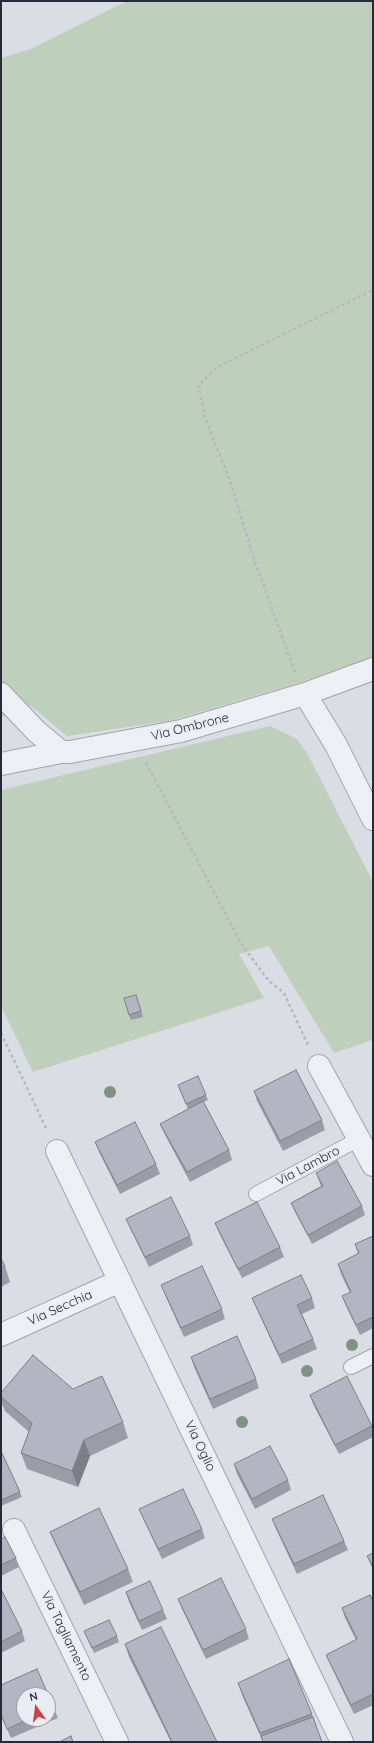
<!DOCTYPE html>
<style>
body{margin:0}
#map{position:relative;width:374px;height:1743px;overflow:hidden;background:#dbdde5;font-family:Quicksand,sans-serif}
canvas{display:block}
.frame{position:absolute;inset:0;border:2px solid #262a3b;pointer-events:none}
.north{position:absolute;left:16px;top:1687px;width:40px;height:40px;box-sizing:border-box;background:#eaecf3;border:1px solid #9c9ea9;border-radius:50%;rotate:346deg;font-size:11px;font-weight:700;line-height:16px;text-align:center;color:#262a3b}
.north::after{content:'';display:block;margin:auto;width:14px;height:18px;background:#cb4340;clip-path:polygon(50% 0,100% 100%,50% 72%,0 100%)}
</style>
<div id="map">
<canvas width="374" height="1743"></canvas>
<div class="frame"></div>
<div class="north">N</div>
</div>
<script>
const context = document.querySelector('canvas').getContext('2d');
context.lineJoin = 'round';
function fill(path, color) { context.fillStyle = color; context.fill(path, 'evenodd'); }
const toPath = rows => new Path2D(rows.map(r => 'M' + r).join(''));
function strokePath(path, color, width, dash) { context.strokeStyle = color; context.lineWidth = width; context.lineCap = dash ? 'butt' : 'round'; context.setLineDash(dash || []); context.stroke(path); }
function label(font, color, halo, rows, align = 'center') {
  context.font = font + ' Quicksand,sans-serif'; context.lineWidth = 3; context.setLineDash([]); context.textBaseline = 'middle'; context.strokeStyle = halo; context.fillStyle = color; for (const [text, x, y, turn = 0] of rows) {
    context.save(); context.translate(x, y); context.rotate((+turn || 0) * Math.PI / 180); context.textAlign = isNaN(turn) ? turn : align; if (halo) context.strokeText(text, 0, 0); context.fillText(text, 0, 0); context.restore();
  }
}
fill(toPath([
 [127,1,373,1,373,657,299,683,169,721,67,736,31,706,1,717,1,58,31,49],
 [270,726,297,739,307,753,373,882,373,1040,334,1053,269,946,239,954,264,998,33,1072,1,1006,1,790]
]), '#becfbc');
const service = toPath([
 [256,1194,359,1139],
 [351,1367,373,1356]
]);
const minor = toPath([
 [1,694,36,731,61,752],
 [305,694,336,745,373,819],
 [1,764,61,752,70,752,181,731,305,694,373,669],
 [319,1066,373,1165],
 [57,1151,342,1742],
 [1,1335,120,1281],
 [14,1530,117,1742]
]);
strokePath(service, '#a1a4af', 16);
strokePath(minor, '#a1a4af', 24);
strokePath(toPath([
 [295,672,255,562,230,481,204,415,199,385,217,367,373,290],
 [146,763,242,945,269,981,284,993,308,1045],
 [1,1033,47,1130]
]), '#b6b8c0', 2.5, [3, 3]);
strokePath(service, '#eeeff4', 14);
strokePath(minor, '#eeeff4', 22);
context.fillStyle = '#7f9383';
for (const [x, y] of [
 [110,1092],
 [352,1345],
 [307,1371],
 [242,1422]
]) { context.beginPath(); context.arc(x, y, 6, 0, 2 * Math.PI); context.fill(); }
fill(toPath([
 [136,995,143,1017,131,1020,129,1015],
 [178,1085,206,1095,208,1100,203,1102,229,1150,232,1160,190,1182,164,1133,160,1124,188,1109],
 [254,1091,322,1120,325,1130,283,1151,257,1101],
 [95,1142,156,1164,160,1174,120,1194,99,1152],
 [316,1173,362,1206,365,1215,312,1244,295,1212,291,1203,321,1186],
 [126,1219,190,1236,193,1245,149,1267,130,1228],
 [215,1223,280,1247,284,1257,242,1278,219,1233],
 [373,1236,373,1328,360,1335,346,1306,342,1296,350,1293,341,1274,338,1264,358,1254,355,1244],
 [1,1259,5,1266,10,1282,1,1287],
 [161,1285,222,1309,225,1319,184,1337,165,1295],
 [252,1298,312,1298,315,1308,302,1314,313,1339,317,1349,282,1364,256,1307],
 [191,1357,256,1379,259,1388,213,1409,194,1367],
 [73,1389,123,1422,128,1438,90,1456,78,1487,27,1469,21,1453,29,1432,5,1411,1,1401,1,1393],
 [310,1395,372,1426,373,1428,373,1437,339,1454,313,1404],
 [1,1451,22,1497,1,1506],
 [234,1464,288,1480,291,1490,255,1509,237,1474],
 [139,1509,202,1529,205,1538,162,1559,143,1518],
 [272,1519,344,1541,348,1550,297,1574,276,1529],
 [50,1532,128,1569,133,1582,84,1605,55,1544],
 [1,1539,16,1558,19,1567,1,1576],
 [373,1553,373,1570,367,1556],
 [1,1589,22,1631,25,1641,1,1653],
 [126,1592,163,1610,167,1619,142,1630,129,1602],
 [178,1599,246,1629,249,1639,206,1659,182,1609],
 [373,1601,373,1705,354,1714,330,1664,326,1655,356,1640,345,1618,342,1608],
 [84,1631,117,1636,119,1642,94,1653],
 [125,1644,217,1742,171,1742,129,1657],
 [37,1669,58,1718,11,1738,1,1716,1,1685],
 [24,1695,48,1695,48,1719,24,1719],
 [238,1683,312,1714,322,1742,263,1742,242,1695]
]), '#9a9da7');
fill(toPath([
 [84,1440,90,1456,78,1487,72,1471]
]), '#7d7f88');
const building = toPath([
 [136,995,141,1011,129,1015,124,998,136,995],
 [296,1070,322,1120,280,1141,254,1091,296,1070],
 [198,1076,206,1095,186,1104,178,1085,198,1076],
 [203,1101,229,1150,187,1172,160,1124,203,1101],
 [135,1122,156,1164,117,1185,95,1142,135,1122],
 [337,1161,362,1206,308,1235,291,1203,323,1186,316,1173,337,1161],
 [171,1197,190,1236,145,1257,126,1219,171,1197],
 [257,1202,280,1247,238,1269,215,1223,257,1202],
 [373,1236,373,1317,356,1325,342,1296,351,1292,338,1264,359,1253,355,1244,373,1236],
 [1,1259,5,1266,1,1268,1,1259],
 [202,1266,222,1309,181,1328,161,1285,202,1266],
 [301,1275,312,1298,297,1305,313,1339,279,1355,252,1298,301,1275],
 [237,1336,256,1379,210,1399,191,1357,237,1336],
 [33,1355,73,1389,102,1376,123,1422,84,1440,72,1471,21,1453,32,1423,1,1397,1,1393,33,1355],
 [347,1376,372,1426,335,1445,310,1395,347,1376],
 [270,1446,288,1480,252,1499,234,1464,270,1446],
 [1,1451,20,1492,1,1500,1,1451],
 [183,1489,202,1529,158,1549,139,1509,183,1489],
 [323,1495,344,1541,294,1564,272,1519,323,1495],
 [99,1508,128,1569,80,1592,50,1532,99,1508],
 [5,1537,16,1558,1,1565,1,1539,5,1537],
 [373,1553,373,1567,367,1556,373,1553],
 [221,1578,246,1629,203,1650,178,1599,221,1578],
 [150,1581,163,1610,139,1621,126,1592,150,1581],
 [1,1589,22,1631,1,1642,1,1589],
 [370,1595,373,1601,373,1694,351,1705,326,1655,357,1639,342,1608,370,1595],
 [109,1620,117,1636,92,1648,84,1631,109,1620],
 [161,1627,217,1742,172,1742,125,1644,161,1627],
 [289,1659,312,1714,260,1733,238,1683,289,1659],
 [37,1669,54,1708,48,1711,48,1695,24,1695,24,1719,29,1719,7,1729,1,1714,1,1685,37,1669],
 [313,1717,322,1742,263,1742,261,1736,313,1717],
 [71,1736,73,1742,59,1742,71,1736]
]);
fill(building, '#b3b6c2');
strokePath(building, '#7d7f88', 1);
label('13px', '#262a3b', '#eaecf3', [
 ["Via Ombrone",190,727,-14],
 ["Via Lambro",308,1166,-28],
 ["Via Secchia",60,1308,-24],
 ["Via Oglio",200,1446,64],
 ["Via Tagliamento",66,1636,64]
]);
</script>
